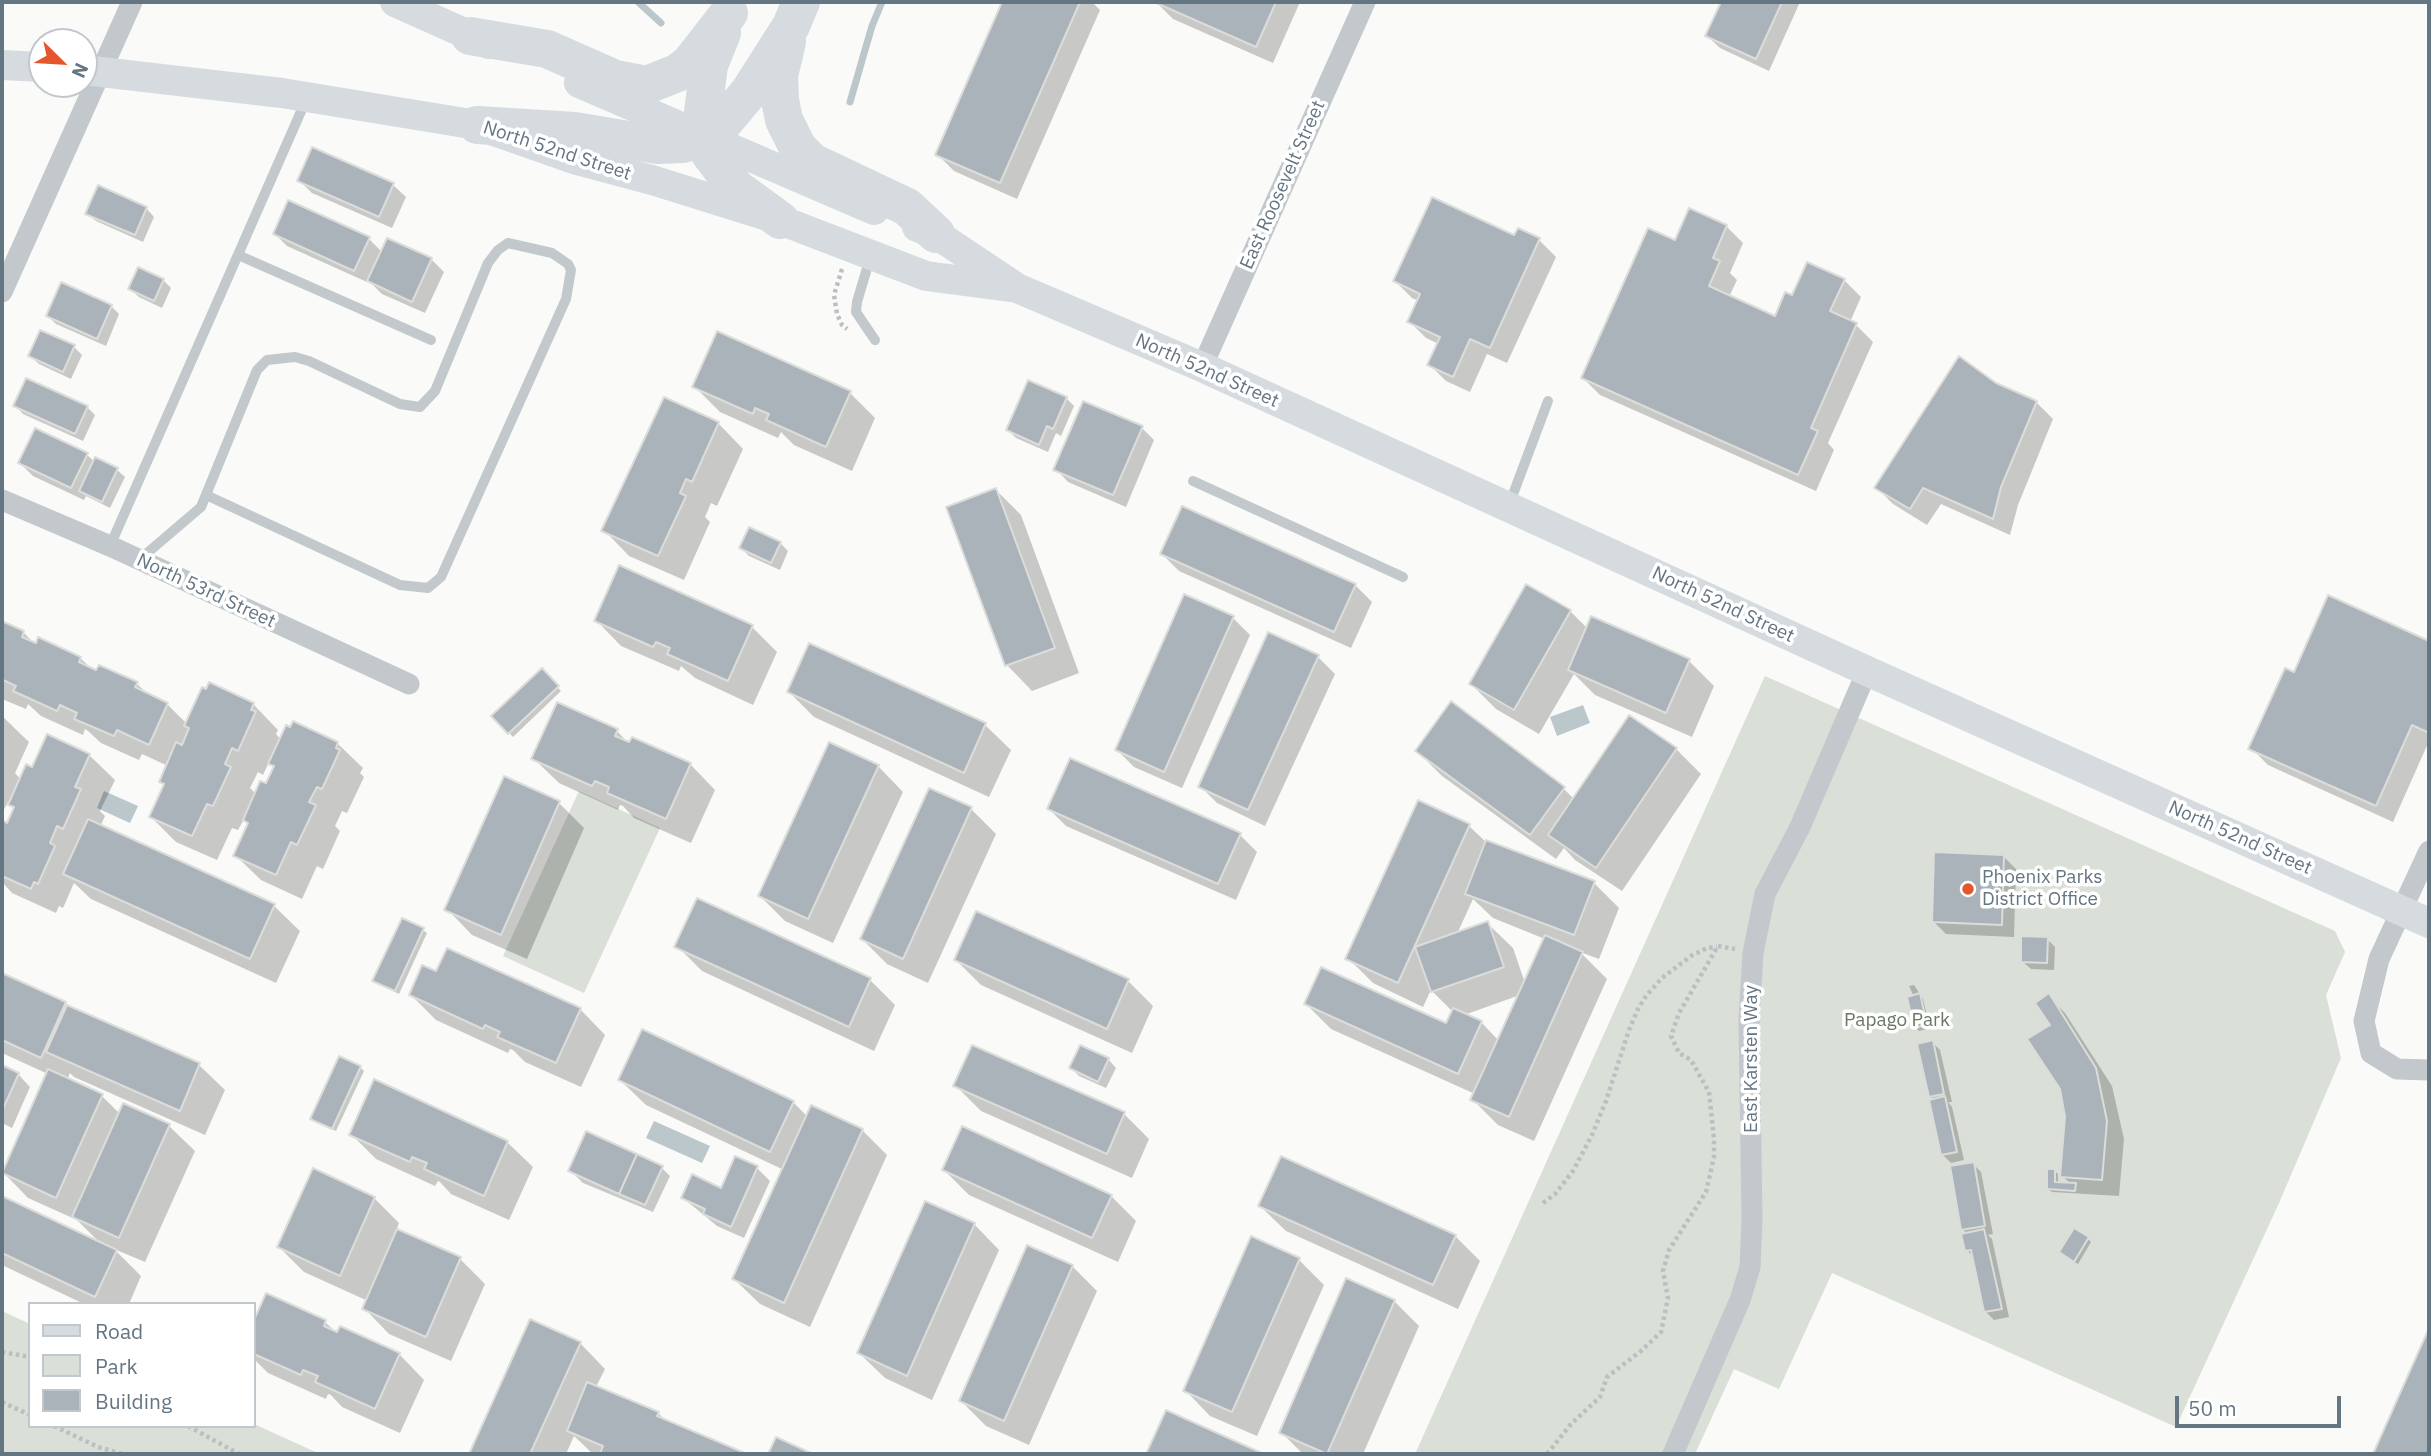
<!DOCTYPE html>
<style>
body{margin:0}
#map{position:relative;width:2431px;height:1456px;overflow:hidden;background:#fafaf8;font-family:"IBM Plex Sans",sans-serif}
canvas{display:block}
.frame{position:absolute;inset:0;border:4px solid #657683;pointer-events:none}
.legend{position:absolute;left:28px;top:1302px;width:228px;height:126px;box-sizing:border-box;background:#fff;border:2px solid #c1c8cd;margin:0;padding:9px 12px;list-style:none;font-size:21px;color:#657683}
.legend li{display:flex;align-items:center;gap:14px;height:35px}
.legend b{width:35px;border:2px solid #c1c8cd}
.north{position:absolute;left:28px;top:28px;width:70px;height:70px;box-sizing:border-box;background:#fff;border:2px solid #c1c8cd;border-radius:50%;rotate:114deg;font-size:19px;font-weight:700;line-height:28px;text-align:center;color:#657683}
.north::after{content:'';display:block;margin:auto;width:24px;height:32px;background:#e4572e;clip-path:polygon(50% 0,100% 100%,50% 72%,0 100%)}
.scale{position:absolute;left:2175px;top:1396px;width:166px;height:32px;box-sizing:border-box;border:4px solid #657683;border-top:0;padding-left:9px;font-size:21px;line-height:24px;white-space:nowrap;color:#657683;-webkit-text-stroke:5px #fff;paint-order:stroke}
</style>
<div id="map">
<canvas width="2431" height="1456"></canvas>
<div class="frame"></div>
<ul class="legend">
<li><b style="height:9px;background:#d6dbdf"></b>Road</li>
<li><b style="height:19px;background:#dadfd7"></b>Park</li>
<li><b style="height:19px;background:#aab3b9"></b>Building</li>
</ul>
<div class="north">N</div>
<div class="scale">50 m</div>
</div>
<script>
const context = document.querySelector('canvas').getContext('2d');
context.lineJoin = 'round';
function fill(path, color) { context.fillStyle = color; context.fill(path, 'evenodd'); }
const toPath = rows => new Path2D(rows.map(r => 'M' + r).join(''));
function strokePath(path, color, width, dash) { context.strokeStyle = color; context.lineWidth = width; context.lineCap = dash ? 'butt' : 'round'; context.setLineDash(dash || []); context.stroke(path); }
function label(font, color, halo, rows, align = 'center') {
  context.font = font + ' "IBM Plex Sans",sans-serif'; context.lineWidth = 7; context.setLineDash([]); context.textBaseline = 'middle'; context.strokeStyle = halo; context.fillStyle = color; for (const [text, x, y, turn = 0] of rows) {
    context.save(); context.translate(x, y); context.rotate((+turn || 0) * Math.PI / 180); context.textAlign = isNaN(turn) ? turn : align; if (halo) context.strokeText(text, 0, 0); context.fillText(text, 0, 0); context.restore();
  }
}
fill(toPath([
 [1765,676,2335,931,2345,952,2326,995,2341,1058,2279,1203,2176,1427,1832,1273,1779,1389,1734,1369,1695,1454,1415,1454],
 [579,791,660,828,584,993,503,956],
 [2,1311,30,1324,30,1426,254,1426,254,1424,320,1454,2,1454]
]), '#dadfd7');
fill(toPath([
 [1583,705,1590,723,1557,736,1550,717],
 [104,791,138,806,130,823,97,808],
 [654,1121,710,1146,702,1163,646,1138]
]), '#bbc7cb');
fill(toPath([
 [1004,2,1092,2,1100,10,1017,199,954,171,937,154],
 [1156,2,1300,2,1273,63,1173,19],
 [1723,2,1800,2,1769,71,1720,48,1707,36],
 [313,149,393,185,406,197,392,228,312,193,299,180],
 [146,208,154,217,143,242,96,221,87,213],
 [1726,226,1743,243,1730,273,1737,280,1729,297,1775,318,1793,298,1844,280,1861,297,1850,322,1856,325,1873,342,1828,443,1834,450,1816,491,1600,395,1583,378,1676,243],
 [1518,230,1539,240,1556,257,1507,363,1487,354,1470,392,1446,381,1429,364,1439,344,1426,338,1409,321,1419,301,1412,298,1395,281,1515,238],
 [275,234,369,239,382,252,431,259,444,272,425,313,382,294,368,280,367,282,287,246],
 [163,280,171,288,162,308,139,297,130,289],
 [111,306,119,314,106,346,56,324,48,316],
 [74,347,82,355,71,379,39,364,30,356],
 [1995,385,2036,402,2053,419,2018,505,2010,535,1941,504,1927,525,1893,504,1876,487],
 [694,386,850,393,875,418,852,471,794,445,781,432,778,438,720,412],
 [1066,398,1074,406,1061,436,1056,433,1048,452,1016,438,1008,430],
 [15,405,87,407,95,415,83,441,23,414],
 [718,423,743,449,717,506,711,503,705,517,710,522,684,580,629,556,604,530],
 [1142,428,1154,440,1126,507,1068,482,1056,469],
 [36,430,87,455,95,462,116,469,125,477,110,508,86,496,84,500,33,476,20,463],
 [996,490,1021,515,1079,673,1032,691,1007,665,949,508],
 [780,543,788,551,780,570,749,556,741,548],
 [1162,554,1355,585,1372,602,1351,648,1179,571],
 [1527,586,1570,611,1588,629,1689,661,1714,686,1692,737,1595,695,1574,674,1539,734,1496,709,1471,684],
 [2329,598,2429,643,2429,741,2393,822,2268,765,2251,748,2295,674],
 [1233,618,1250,635,1182,788,1134,767,1117,750],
 [596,620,752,627,777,652,753,705,695,678,681,666,679,671,621,646],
 [2,623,23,632,36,645,80,658,93,670,137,684,149,695,167,704,187,724,253,704,278,730,276,734,281,740,337,743,363,768,360,773,364,777,347,813,342,811,335,826,340,831,323,869,317,866,302,899,261,880,235,855,249,824,244,819,238,830,232,828,217,860,176,842,151,817,165,786,161,781,168,766,142,754,139,760,101,743,88,731,85,729,83,735,41,716,28,704,26,709,2,699],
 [269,762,275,768,267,786,256,794,250,788,258,772,263,775],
 [810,645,985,725,1011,750,989,797,814,717,789,692],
 [1318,657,1335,674,1265,826,1217,803,1200,786],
 [542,671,561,691,513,737,493,716],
 [1451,704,1564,789,1574,799,1676,749,1701,774,1622,891,1575,860,1564,848,1556,859,1442,776,1417,751],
 [2,716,29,742,15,773,21,780,33,769,89,755,115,780,100,811,105,816,100,827,274,906,300,931,276,983,91,899,74,883,63,908,59,906,56,913,12,893,2,882,2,824,8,825,15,809,8,802,2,813],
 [617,731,630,745,690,764,715,790,691,843,634,818,623,806,620,805,618,810,559,783,533,758],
 [878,766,903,792,833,943,785,921,760,896],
 [559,803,584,828,527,959,472,935,447,909],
 [971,809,996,834,928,983,887,964,862,939],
 [1049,809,1240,835,1257,852,1236,900,1066,826],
 [1469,826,1487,843,1594,883,1619,908,1599,959,1580,952,1607,979,1534,1141,1498,1125,1473,1100,1475,1094,1331,1029,1306,1004,1447,1025,1453,1012,1431,990,1423,1007,1373,983,1348,958],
 [1473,899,1493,918,1545,939,1525,983,1513,948,1487,923,1457,934],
 [1520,995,1499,1041,1481,1022,1464,1015],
 [2004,857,2016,869,2014,937,1946,934,1934,922],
 [698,900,870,980,895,1005,874,1051,702,971,677,946],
 [423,930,427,933,399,994,378,984,374,981],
 [2047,939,2055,947,2054,970,2031,969,2022,961],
 [956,960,1128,981,1153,1006,1132,1053,981,985],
 [437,974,580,1009,605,1035,581,1087,525,1062,513,1050,510,1049,508,1053,436,1020,411,995],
 [2,975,65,1003,69,1008,199,1065,225,1090,205,1135,74,1077,70,1073,67,1080,102,1096,120,1114,124,1105,169,1126,195,1151,145,1262,114,1249,141,1276,129,1304,84,1304,2,1265,2,1198,100,1243,77,1220,28,1198,3,1172,48,1074,2,1053],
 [1914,985,1923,999,1930,1028,1919,1031,1915,1027,1914,997,1909,986],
 [2048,996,2065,1013,2112,1086,2124,1139,2119,1196,2052,1192,2048,1189,2054,1170,2058,1174,2058,1184,2071,1184,2062,1176,2067,1117],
 [643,1031,793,1102,808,1117,862,1130,887,1155,810,1327,760,1304,734,1279,784,1170,646,1105,620,1080],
 [1932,1042,1940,1050,1952,1102,1948,1102,1952,1107,1964,1160,1951,1163,1942,1154,1934,1100,1930,1096],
 [1108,1059,1116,1068,1106,1088,1079,1076,1071,1068],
 [2,1067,18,1074,30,1087,12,1128,2,1123],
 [360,1067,364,1071,336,1131,316,1122,313,1118],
 [956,1086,1124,1114,1149,1139,1132,1178,981,1111],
 [351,1134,507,1142,533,1167,509,1220,451,1194,440,1182,438,1181,435,1186,376,1159],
 [1973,1164,1981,1172,1993,1234,1988,1235,1992,1239,2009,1317,1994,1320,1986,1312,1974,1258,1967,1250,1968,1234,1963,1230],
 [662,1168,670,1176,653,1212,583,1183,570,1170],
 [757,1168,770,1181,744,1238,717,1226,683,1198,722,1190],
 [944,1170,1111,1196,1136,1221,1118,1262,969,1195],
 [374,1198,399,1223,396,1231,460,1259,485,1284,451,1361,389,1334,364,1308,368,1301,304,1272,279,1247],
 [1260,1206,1455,1236,1480,1261,1458,1309,1286,1231],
 [974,1224,999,1250,932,1400,885,1378,859,1353],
 [2088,1239,2091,1242,2078,1264,2064,1256],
 [1298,1259,1324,1285,1257,1436,1210,1416,1185,1390],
 [1072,1266,1097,1291,1029,1445,986,1426,961,1401],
 [267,1295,325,1322,338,1334,399,1354,424,1380,400,1433,342,1407,331,1395,328,1394,326,1399,268,1373,254,1359,254,1324],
 [1394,1301,1419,1326,1363,1454,1303,1454,1281,1432],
 [531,1321,580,1343,605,1369,596,1387,658,1413,667,1422,744,1454,593,1454,574,1436,566,1454,471,1454],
 [2429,1332,2429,1454,2375,1454],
 [1167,1412,1260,1454,1148,1454]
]), '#0003');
strokePath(toPath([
 [638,2,661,23],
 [850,102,872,26,882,2]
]), '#bbc7cb', 7);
const building = toPath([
 [1002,2,1080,2,1000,183,935,155,1002,2],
 [1154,2,1276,2,1256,47,1154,2],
 [1721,2,1782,2,1756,59,1705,36,1721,2],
 [312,147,394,183,379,217,297,181,312,147],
 [98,185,147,207,135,235,85,214,98,185],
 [1432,197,1514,235,1518,228,1540,238,1490,348,1470,339,1453,377,1427,365,1440,337,1407,322,1420,294,1393,281,1432,197],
 [288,200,370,237,354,271,273,234,288,200],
 [1689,208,1727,225,1713,258,1720,261,1709,286,1775,316,1785,292,1792,295,1807,262,1845,279,1830,311,1857,323,1811,428,1818,431,1798,475,1581,378,1648,228,1675,240,1689,208],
 [387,238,432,258,412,302,367,281,387,238],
 [138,267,164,279,154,301,128,289,138,267],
 [61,282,112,305,97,339,46,316,61,282],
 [40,330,75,345,63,372,28,356,40,330],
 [717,331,851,391,826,447,766,420,769,414,755,408,753,414,692,387,717,331],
 [1959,356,1996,383,2037,401,2001,487,1993,519,1923,488,1910,509,1874,488,1959,356],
 [26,378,88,406,75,434,13,406,26,378],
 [1028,380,1067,397,1053,429,1047,426,1039,445,1006,430,1028,380],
 [664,397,719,422,692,482,686,479,680,493,686,496,658,556,601,531,664,397],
 [1083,401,1143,426,1113,495,1053,470,1083,401],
 [35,428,88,453,71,488,18,463,35,428],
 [95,457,118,468,102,502,79,491,95,457],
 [996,488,1055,648,1005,666,946,507,996,488],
 [1182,506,1356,584,1334,632,1160,554,1182,506],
 [749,527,781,542,771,563,739,548,749,527],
 [619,565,753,625,728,681,667,654,670,648,656,642,653,647,594,621,619,565],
 [1526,584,1571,610,1514,710,1469,684,1526,584],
 [1184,594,1234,616,1164,772,1115,750,1184,594],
 [2328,595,2429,641,2429,733,2412,725,2376,806,2248,749,2285,668,2294,672,2328,595],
 [1591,616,1690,659,1666,713,1568,670,1591,616],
 [2,621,24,631,22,637,36,643,38,637,81,657,79,662,96,670,99,665,138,682,135,687,168,703,149,745,117,730,114,736,74,719,77,713,60,705,57,711,13,691,16,686,3,680,2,682,2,621],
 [1268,632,1319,655,1248,810,1198,787,1268,632],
 [809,643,986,723,964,773,787,692,809,643],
 [542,668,559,686,508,734,491,716,542,668],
 [209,682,254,703,251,710,256,711,238,751,232,748,225,764,231,767,213,806,207,804,192,836,149,817,164,784,159,782,176,742,182,745,189,728,184,726,202,687,206,689,209,682],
 [1451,701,1565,787,1530,835,1415,751,1451,701],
 [557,702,618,729,615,736,629,742,632,737,691,763,666,819,607,793,609,787,595,781,592,786,531,759,557,702],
 [1629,715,1677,748,1596,868,1548,835,1629,715],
 [293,721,338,742,336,748,340,750,322,789,317,787,309,802,316,805,297,845,291,842,276,875,233,856,248,823,243,820,260,781,266,783,274,766,268,764,286,725,290,727,293,721],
 [47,734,90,754,75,787,81,789,63,829,57,826,50,843,55,846,38,884,34,882,31,889,2,876,2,820,7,823,14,807,8,805,26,764,32,767,47,734],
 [829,742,879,765,808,919,758,896,829,742],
 [1070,758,1241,833,1218,884,1047,809,1070,758],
 [504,776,560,801,501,935,444,910,504,776],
 [929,788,972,807,903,959,860,939,929,788],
 [1418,800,1470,824,1398,983,1345,959,1418,800],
 [88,819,275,904,250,959,63,874,88,819],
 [1486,840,1595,881,1574,935,1465,894,1486,840],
 [1934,852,2004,855,2002,925,1932,922,1934,852],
 [697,898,871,978,849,1027,674,947,697,898],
 [976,911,1129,979,1107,1029,954,960,976,911],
 [402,918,424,928,395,991,372,981,402,918],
 [1488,921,1504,967,1431,992,1415,947,1488,921],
 [1545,935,1583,952,1509,1117,1470,1100,1545,935],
 [2021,936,2048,937,2047,963,2021,962,2021,936],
 [447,948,581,1008,556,1063,497,1037,500,1032,485,1025,483,1029,409,995,422,965,436,971,447,948],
 [1321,967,1446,1023,1453,1008,1482,1021,1458,1074,1304,1004,1321,967],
 [2,973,66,1002,41,1058,2,1040,2,973],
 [1920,993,1927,1025,1914,1028,1907,997,1920,993],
 [2049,993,2096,1068,2107,1121,2102,1180,2060,1177,2065,1117,2060,1089,2027,1039,2050,1025,2035,1003,2049,993],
 [67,1005,200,1063,180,1111,46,1052,67,1005],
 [642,1029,794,1101,770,1152,618,1080,642,1029],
 [1933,1040,1944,1094,1929,1097,1917,1044,1933,1040],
 [972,1045,1125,1112,1107,1154,953,1086,972,1045],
 [1080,1045,1109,1058,1098,1082,1069,1068,1080,1045],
 [339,1056,361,1066,332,1129,310,1119,339,1056],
 [2,1065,19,1073,2,1111,2,1065],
 [48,1069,103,1094,56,1198,2,1173,48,1069],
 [374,1079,508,1141,484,1196,424,1169,427,1163,412,1157,410,1162,349,1135,374,1079],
 [1945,1096,1957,1152,1941,1155,1929,1100,1945,1096],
 [123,1103,170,1124,119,1238,72,1217,123,1103],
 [811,1105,863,1129,784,1303,732,1279,811,1105],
 [962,1126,1112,1195,1092,1238,942,1170,962,1126],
 [586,1131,637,1154,619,1194,568,1171,586,1131],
 [637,1154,663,1166,645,1205,619,1194,637,1154],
 [735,1156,758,1166,731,1227,703,1214,705,1209,681,1198,692,1174,721,1188,735,1156],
 [1281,1156,1456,1235,1433,1285,1258,1206,1281,1156],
 [1974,1162,1985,1226,1961,1230,1950,1166,1974,1162],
 [313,1168,375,1197,340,1276,277,1247,313,1168],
 [2047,1169,2055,1169,2055,1182,2076,1183,2075,1191,2047,1189,2047,1169],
 [2,1196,117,1250,95,1297,2,1253,2,1196],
 [925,1201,975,1223,907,1376,857,1353,925,1201],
 [2074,1228,2089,1237,2074,1262,2059,1252,2074,1228],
 [397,1229,461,1257,426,1337,362,1309,397,1229],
 [1984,1229,2002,1309,1984,1312,1971,1250,1965,1251,1961,1234,1984,1229],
 [1251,1236,1300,1258,1232,1412,1183,1391,1251,1236],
 [1027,1245,1073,1265,1004,1421,959,1401,1027,1245],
 [1346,1278,1395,1300,1327,1454,1279,1433,1346,1278],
 [266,1293,326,1320,324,1326,337,1332,340,1326,400,1353,375,1409,315,1382,318,1376,303,1370,301,1375,254,1354,254,1320,266,1293],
 [530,1319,581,1342,530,1454,469,1454,530,1319],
 [2429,1328,2429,1454,2373,1454,2429,1328],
 [587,1382,659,1412,657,1416,745,1453,744,1454,600,1454,603,1446,567,1431,587,1382],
 [1166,1410,1264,1454,1146,1454,1166,1410],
 [776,1437,813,1454,768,1454,776,1437]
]);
fill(building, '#aab3b9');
strokePath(building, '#dcdcda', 2);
strokePath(toPath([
 [842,269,834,295,837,314,842,325,847,329],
 [1543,1203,1555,1194,1573,1171,1592,1135,1606,1101,1629,1030,1638,1009,1646,996,1662,978,1691,956,1707,948,1717,947],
 [2,1352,30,1357],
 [2,1402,30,1415],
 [54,1426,98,1447,122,1454],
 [188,1426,239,1454],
 [1547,1454,1571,1424,1600,1397,1607,1377,1641,1351,1661,1332,1668,1298,1663,1271,1669,1250,1706,1192,1714,1157,1714,1139,1709,1092,1691,1060,1679,1053,1671,1036,1679,1013,1718,946,1735,949]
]), '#bbbfc2', 4.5, [3.5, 3.5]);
strokePath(toPath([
 [238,255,431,340],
 [870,258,857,302,856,312,875,340],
 [1193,481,1403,577],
 [1509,505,1548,401],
 [110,546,306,100],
 [139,560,201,507,257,370,267,360,295,357,309,361,400,404,420,407,435,391,488,263,498,250,508,243,552,253,568,264,571,270,566,299,441,577,428,588,400,585,206,495]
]), '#c3c8cc', 10);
strokePath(toPath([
 [2,292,132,2],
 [1202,367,1365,2],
 [2,500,110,546,409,684],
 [2429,851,2379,959,2364,1021,2371,1053,2397,1069,2429,1070],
 [1673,1454,1740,1300,1750,1267,1752,1219,1749,1019,1753,953,1765,894,1800,827,1867,671]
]), '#c3c8cc', 21);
strokePath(toPath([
 [395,2,489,44],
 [2,65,42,67],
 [84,70,282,93,477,125,577,160,652,180,780,220,926,276,1010,287],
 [579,83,874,210],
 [917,227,936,234,1017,288,1202,367,1867,671,2429,923]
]), '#d6dbdf', 30);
strokePath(toPath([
 [722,33,709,65,703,112,704,138,710,154,736,188,780,220],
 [470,36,547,49,615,79,647,85,677,73,690,63,729,13],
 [787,42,779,76,780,100,784,120,798,148,812,162,907,207,936,234],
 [477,125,575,131,658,145,683,144,704,138,724,122,749,92,791,26,801,2]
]), '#d6dbdf', 38);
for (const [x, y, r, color] of [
 [1968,889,7,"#e4572e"]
]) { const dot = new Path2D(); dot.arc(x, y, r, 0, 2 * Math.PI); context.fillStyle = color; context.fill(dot); strokePath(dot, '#fff', 2.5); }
label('19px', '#657683', '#fff', [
 ["North 52nd Street",557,151,18],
 ["East Roosevelt Street",1283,185,-66],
 ["North 52nd Street",1207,371,24],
 ["North 53rd Street",206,591,25],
 ["North 52nd Street",1723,605,25],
 ["North 52nd Street",2240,838,24],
 ["East Karsten Way",1752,1059,-90]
]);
label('19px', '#657683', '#fff', [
 ["Phoenix Parks",1982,878],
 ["District Office",1982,900]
], 'left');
label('19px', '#687a64', '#fff', [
 ["Papago Park",1897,1021]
]);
</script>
